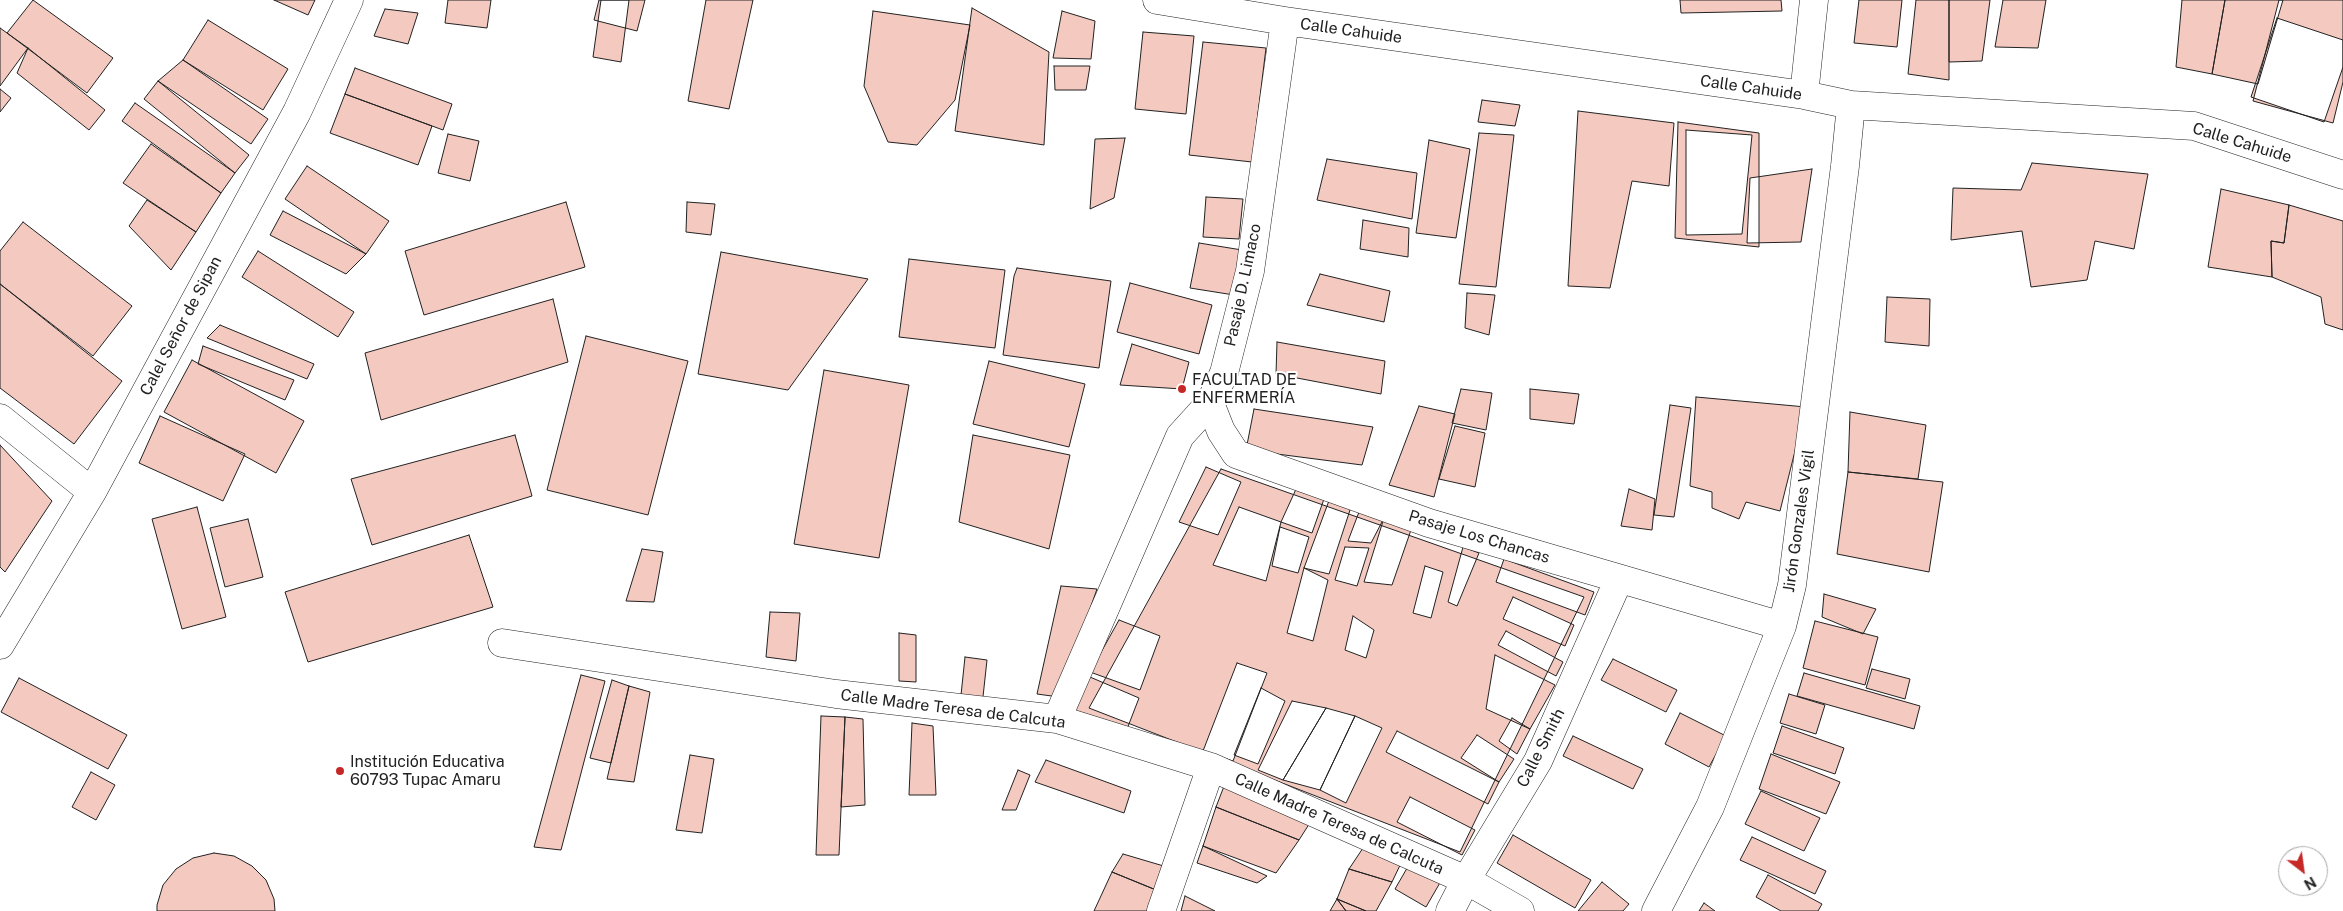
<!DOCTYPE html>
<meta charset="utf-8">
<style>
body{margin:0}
#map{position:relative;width:2343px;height:911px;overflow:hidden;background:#fff;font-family:"Public Sans",sans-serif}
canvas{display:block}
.north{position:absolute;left:2278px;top:846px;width:50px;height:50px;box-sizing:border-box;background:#fff;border:1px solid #a7a7a7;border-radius:50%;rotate:150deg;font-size:14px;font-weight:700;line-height:20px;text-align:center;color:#222}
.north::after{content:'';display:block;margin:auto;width:18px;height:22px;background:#c62828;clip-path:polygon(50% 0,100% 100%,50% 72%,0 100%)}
</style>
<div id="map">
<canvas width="2343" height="911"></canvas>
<div class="north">N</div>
</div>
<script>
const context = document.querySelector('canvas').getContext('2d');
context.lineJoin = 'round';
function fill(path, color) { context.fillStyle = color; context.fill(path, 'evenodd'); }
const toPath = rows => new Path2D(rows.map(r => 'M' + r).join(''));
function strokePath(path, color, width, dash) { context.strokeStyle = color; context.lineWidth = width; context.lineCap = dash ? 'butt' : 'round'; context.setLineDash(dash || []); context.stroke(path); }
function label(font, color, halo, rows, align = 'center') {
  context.font = font + ' "Public Sans",sans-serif'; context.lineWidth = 4; context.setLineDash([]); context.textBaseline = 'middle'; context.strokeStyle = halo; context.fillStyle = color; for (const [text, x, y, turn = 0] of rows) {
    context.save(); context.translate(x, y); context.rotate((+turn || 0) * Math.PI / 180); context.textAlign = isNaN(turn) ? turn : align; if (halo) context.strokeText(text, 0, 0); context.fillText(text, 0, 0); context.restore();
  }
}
const building = toPath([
 [33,0,113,58,87,93,7,33,33,0],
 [274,0,315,0,308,15,274,0],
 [448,0,491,0,487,28,445,23,448,0],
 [599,0,645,0,637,31,594,20,599,0],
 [601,0,629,0,621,62,593,57,601,0],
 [706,0,753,0,729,109,688,101,706,0],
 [1680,0,1781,0,1782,11,1681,13,1680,0],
 [1859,0,1902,0,1897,47,1854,43,1859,0],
 [1916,0,1949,0,1949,80,1908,74,1916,0],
 [1949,0,1990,0,1982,61,1949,62,1949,0],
 [2003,0,2046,0,2038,48,1995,47,2003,0],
 [2182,0,2225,0,2212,74,2176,67,2182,0],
 [2225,0,2283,0,2258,84,2212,74,2225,0],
 [2279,0,2343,0,2343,82,2333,123,2253,101,2279,0],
 [972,8,1049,52,1044,145,955,131,972,8],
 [385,9,418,13,408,44,374,36,385,9],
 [873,11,970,25,955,100,917,145,888,142,864,86,873,11],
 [1062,11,1095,21,1091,59,1053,58,1062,11],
 [2277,18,2343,40,2343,67,2324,122,2251,97,2277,18],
 [208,20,288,69,263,110,183,60,208,20],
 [0,28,28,48,0,86,0,28],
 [1143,32,1194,36,1186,114,1135,109,1143,32],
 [1203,42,1266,48,1252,162,1189,155,1203,42],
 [28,48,105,110,89,130,17,73,28,48],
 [183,60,268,119,251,144,158,81,183,60],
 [1054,66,1090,66,1086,90,1055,90,1054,66],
 [355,68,452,104,443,130,345,94,355,68],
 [158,81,249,155,235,173,144,99,158,81],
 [0,89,11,98,0,112,0,89],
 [345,94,432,126,418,165,330,133,345,94],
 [1482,100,1520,105,1515,126,1478,122,1482,100],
 [135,103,235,173,221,193,122,121,135,103],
 [1578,111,1674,123,1669,186,1632,181,1610,288,1568,286,1578,111],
 [1678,122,1759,133,1759,247,1675,238,1678,122],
 [1686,130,1752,135,1742,234,1686,235,1686,130],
 [1479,133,1514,135,1496,287,1459,284,1479,133],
 [448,134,479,141,470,181,438,173,448,134],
 [1125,138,1114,198,1090,209,1095,139,1125,138],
 [1429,140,1470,149,1456,238,1416,233,1429,140],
 [151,144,221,193,196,232,123,183,151,144],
 [1327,159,1417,173,1412,219,1317,200,1327,159],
 [2032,163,2148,174,2134,249,2095,241,2087,280,2031,287,2022,231,1951,240,1953,188,2021,190,2032,163],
 [307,166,389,221,366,254,285,199,307,166],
 [1812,169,1801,242,1747,243,1750,178,1812,169],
 [2221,189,2289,205,2284,243,2271,241,2272,277,2208,267,2221,189],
 [1206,197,1243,199,1239,239,1203,237,1206,197],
 [147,200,196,232,171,270,129,226,147,200],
 [566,202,585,267,424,315,405,251,566,202],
 [687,202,715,204,711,235,686,232,687,202],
 [2289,205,2343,221,2343,330,2325,324,2321,297,2272,277,2271,241,2284,243,2289,205],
 [283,211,366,254,346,274,270,235,283,211],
 [1363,220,1409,228,1408,257,1360,249,1363,220],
 [23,222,132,306,93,356,0,284,0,251,23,222],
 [1199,243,1242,250,1234,295,1190,288,1199,243],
 [258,251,354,312,338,337,242,277,258,251],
 [721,252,868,279,788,390,698,374,721,252],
 [909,259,1005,270,995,348,899,337,909,259],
 [1017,268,1111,281,1099,368,1003,355,1014,276,1017,268],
 [1320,274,1390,291,1384,322,1307,305,1320,274],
 [1130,283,1212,305,1199,354,1117,332,1130,283],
 [0,284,122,381,74,444,0,388,0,284],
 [1467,293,1495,295,1489,335,1465,328,1467,293],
 [1887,297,1930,299,1929,346,1885,342,1887,297],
 [553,299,568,362,381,420,365,353,553,299],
 [220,325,314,364,307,379,207,338,220,325],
 [586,336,688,361,648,515,547,490,586,336],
 [1277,342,1385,361,1381,394,1276,374,1277,342],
 [1132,344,1189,362,1182,389,1120,385,1132,344],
 [203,346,294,380,285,400,198,364,203,346],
 [192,360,304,421,276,473,164,412,192,360],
 [989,361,1085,384,1069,447,973,424,989,361],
 [824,370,909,385,879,558,794,544,824,370],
 [1461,389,1492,393,1486,430,1452,423,1461,389],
 [1530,389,1579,394,1574,424,1530,419,1530,389],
 [1696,397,1806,407,1780,511,1746,502,1739,519,1712,508,1712,492,1690,486,1696,397],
 [1670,405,1691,408,1674,517,1654,515,1670,405],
 [1419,406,1455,414,1434,497,1389,485,1419,406],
 [1254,409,1373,427,1362,465,1246,450,1254,409],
 [1850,412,1926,425,1918,479,1848,472,1850,412],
 [160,416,245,454,223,501,139,463,160,416],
 [1455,426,1485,433,1475,487,1439,479,1455,426],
 [515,435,532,496,372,545,351,479,515,435],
 [973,435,1070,455,1049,549,959,522,973,435],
 [0,445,52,501,5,572,0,567,0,445],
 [1206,467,1241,482,1218,535,1179,522,1206,467],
 [1221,469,1584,597,1460,852,1089,708,1221,469],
 [1848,472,1943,482,1929,572,1837,554,1848,472],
 [1297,487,1324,499,1312,533,1281,522,1297,487],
 [1629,489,1655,499,1652,530,1621,526,1629,489],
 [1330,498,1351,507,1329,574,1304,568,1330,498],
 [197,507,226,617,182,629,152,519,197,507],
 [1239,507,1281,522,1266,581,1213,565,1239,507],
 [1359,512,1384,518,1371,543,1348,541,1359,512],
 [1384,518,1412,527,1392,585,1364,582,1384,518],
 [248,519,263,577,225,587,210,528,248,519],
 [1280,527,1309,537,1298,573,1272,566,1280,527],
 [469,535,493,607,308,662,285,592,469,535],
 [1345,547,1369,548,1357,586,1335,580,1345,547],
 [1463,547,1479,553,1457,606,1448,602,1463,547],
 [642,549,663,552,654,602,626,601,642,549],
 [1504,559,1594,592,1585,615,1496,582,1504,559],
 [1425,566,1443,572,1431,618,1413,613,1425,566],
 [1304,568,1328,580,1313,641,1287,633,1304,568],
 [1061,586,1097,589,1059,697,1037,694,1061,586],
 [1824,594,1876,609,1863,634,1822,617,1824,594],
 [1513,597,1574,625,1565,646,1503,619,1513,597],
 [770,612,800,613,796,661,766,657,770,612],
 [1353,616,1374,630,1366,658,1345,650,1353,616],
 [1119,620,1160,636,1140,690,1090,672,1119,620],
 [1815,621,1878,637,1865,685,1803,668,1815,621],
 [1506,631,1563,662,1556,676,1498,645,1506,631],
 [899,633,916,635,916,682,899,681,899,633],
 [1495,655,1555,685,1530,729,1486,709,1495,655],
 [965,657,987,660,982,706,961,695,965,657],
 [1613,659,1677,690,1666,712,1601,680,1613,659],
 [1237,663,1267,673,1233,761,1203,751,1237,663],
 [1872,669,1910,679,1905,699,1866,688,1872,669],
 [1804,673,1920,706,1914,729,1797,696,1804,673],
 [581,675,605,681,561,850,534,847,581,675],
 [1090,677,1139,698,1127,729,1073,713,1090,677],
 [19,678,127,735,108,769,1,712,19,678],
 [612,680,629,686,611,763,590,758,612,680],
 [629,686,650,692,634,782,607,779,629,686],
 [1261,688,1285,701,1258,764,1234,755,1261,688],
 [1789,694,1825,705,1816,734,1780,723,1789,694],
 [1292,701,1326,708,1283,780,1258,770,1292,701],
 [1326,708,1355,716,1320,790,1283,780,1326,708],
 [1680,713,1726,736,1709,767,1665,744,1680,713],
 [821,716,845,717,839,855,816,855,821,716],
 [1355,716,1382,728,1346,803,1320,790,1355,716],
 [845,717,863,719,865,805,841,807,845,717],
 [1512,718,1530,729,1517,754,1499,741,1512,718],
 [912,723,933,726,936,795,909,795,912,723],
 [1782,726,1844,748,1835,774,1773,753,1782,726],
 [1397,731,1499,782,1488,804,1386,752,1397,731],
 [1477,735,1514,759,1499,782,1461,758,1477,735],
 [1573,736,1643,769,1633,789,1563,756,1573,736],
 [1771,754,1840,782,1826,814,1759,789,1771,754],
 [690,755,714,759,702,833,676,830,690,755],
 [1046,760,1131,791,1124,813,1035,782,1046,760],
 [1018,770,1030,775,1016,810,1002,810,1018,770],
 [91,772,115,785,96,820,72,807,91,772],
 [1226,781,1313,818,1299,840,1216,807,1226,781],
 [1761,791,1820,818,1804,851,1745,824,1761,791],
 [1410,797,1475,830,1462,855,1397,822,1410,797],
 [1216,807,1299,840,1276,873,1203,846,1216,807],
 [1513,835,1591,880,1575,908,1497,863,1513,835],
 [1752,837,1826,871,1815,894,1740,860,1752,837],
 [1367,842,1403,859,1392,882,1349,869,1367,842],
 [1203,846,1267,876,1257,883,1197,863,1203,846],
 [214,853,234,856,252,866,266,880,274,899,275,911,157,911,157,905,163,885,176,869,193,858,214,853],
 [1123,854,1167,867,1161,892,1112,872,1123,854],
 [1410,863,1441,881,1426,907,1395,889,1410,863],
 [1349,869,1392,882,1376,911,1366,911,1337,899,1349,869],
 [1112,872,1161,892,1154,911,1094,911,1112,872],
 [1768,875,1822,904,1818,911,1781,911,1756,897,1768,875],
 [1602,882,1629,904,1623,911,1578,911,1602,882],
 [1185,896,1215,911,1181,911,1185,896],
 [1337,899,1366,911,1346,911,1337,899],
 [1337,899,1346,911,1330,911,1337,899],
 [1704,903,1715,911,1699,911,1704,903]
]);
fill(building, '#f3c9c0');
strokePath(building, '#222', 1);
const minor = toPath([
 [1157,0,1285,21,1804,95,1851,105,2194,126,2343,175],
 [1804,95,1814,0],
 [1210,403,1221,431,1236,454,1429,523,1782,626],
 [0,418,92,492],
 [502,643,836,694,1057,719,1211,767,1466,880,1520,911],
 [0,645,92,492,297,112,349,0],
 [1057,719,1180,436,1210,403,1224,373,1250,271,1285,21],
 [1161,911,1211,767],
 [1450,911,1466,880,1538,761,1619,579],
 [1656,911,1710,807,1782,626,1792,585,1845,166,1851,105]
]);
strokePath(minor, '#222', 29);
strokePath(minor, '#fff', 28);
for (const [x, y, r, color] of [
 [1182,389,5,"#c62828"],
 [340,771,5,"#c62828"]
]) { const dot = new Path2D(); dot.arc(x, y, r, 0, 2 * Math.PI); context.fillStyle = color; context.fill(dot); strokePath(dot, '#fff', 2); }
label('16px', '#222', '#fff', [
 ["Calle Cahuide",1351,31,8],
 ["Calle Cahuide",1751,88,8],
 ["Calle Cahuide",2242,143,17],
 ["Pasaje D. Limaco",1243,285,-78],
 ["Calel Señor de Sipan",181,326,-62],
 ["Jirón Gonzales Vigil",1799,521,-82],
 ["Pasaje Los Chancas",1479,537,17],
 ["Calle Madre Teresa de Calcuta",953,709,7],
 ["Calle Smith",1541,748,-63],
 ["Calle Madre Teresa de Calcuta",1339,824,24]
]);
label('16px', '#222', '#fff', [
 ["FACULTAD DE",1192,380],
 ["ENFERMERÍA",1192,398],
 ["Institución Educativa",350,762],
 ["60793 Tupac Amaru",350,780]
], 'left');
</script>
